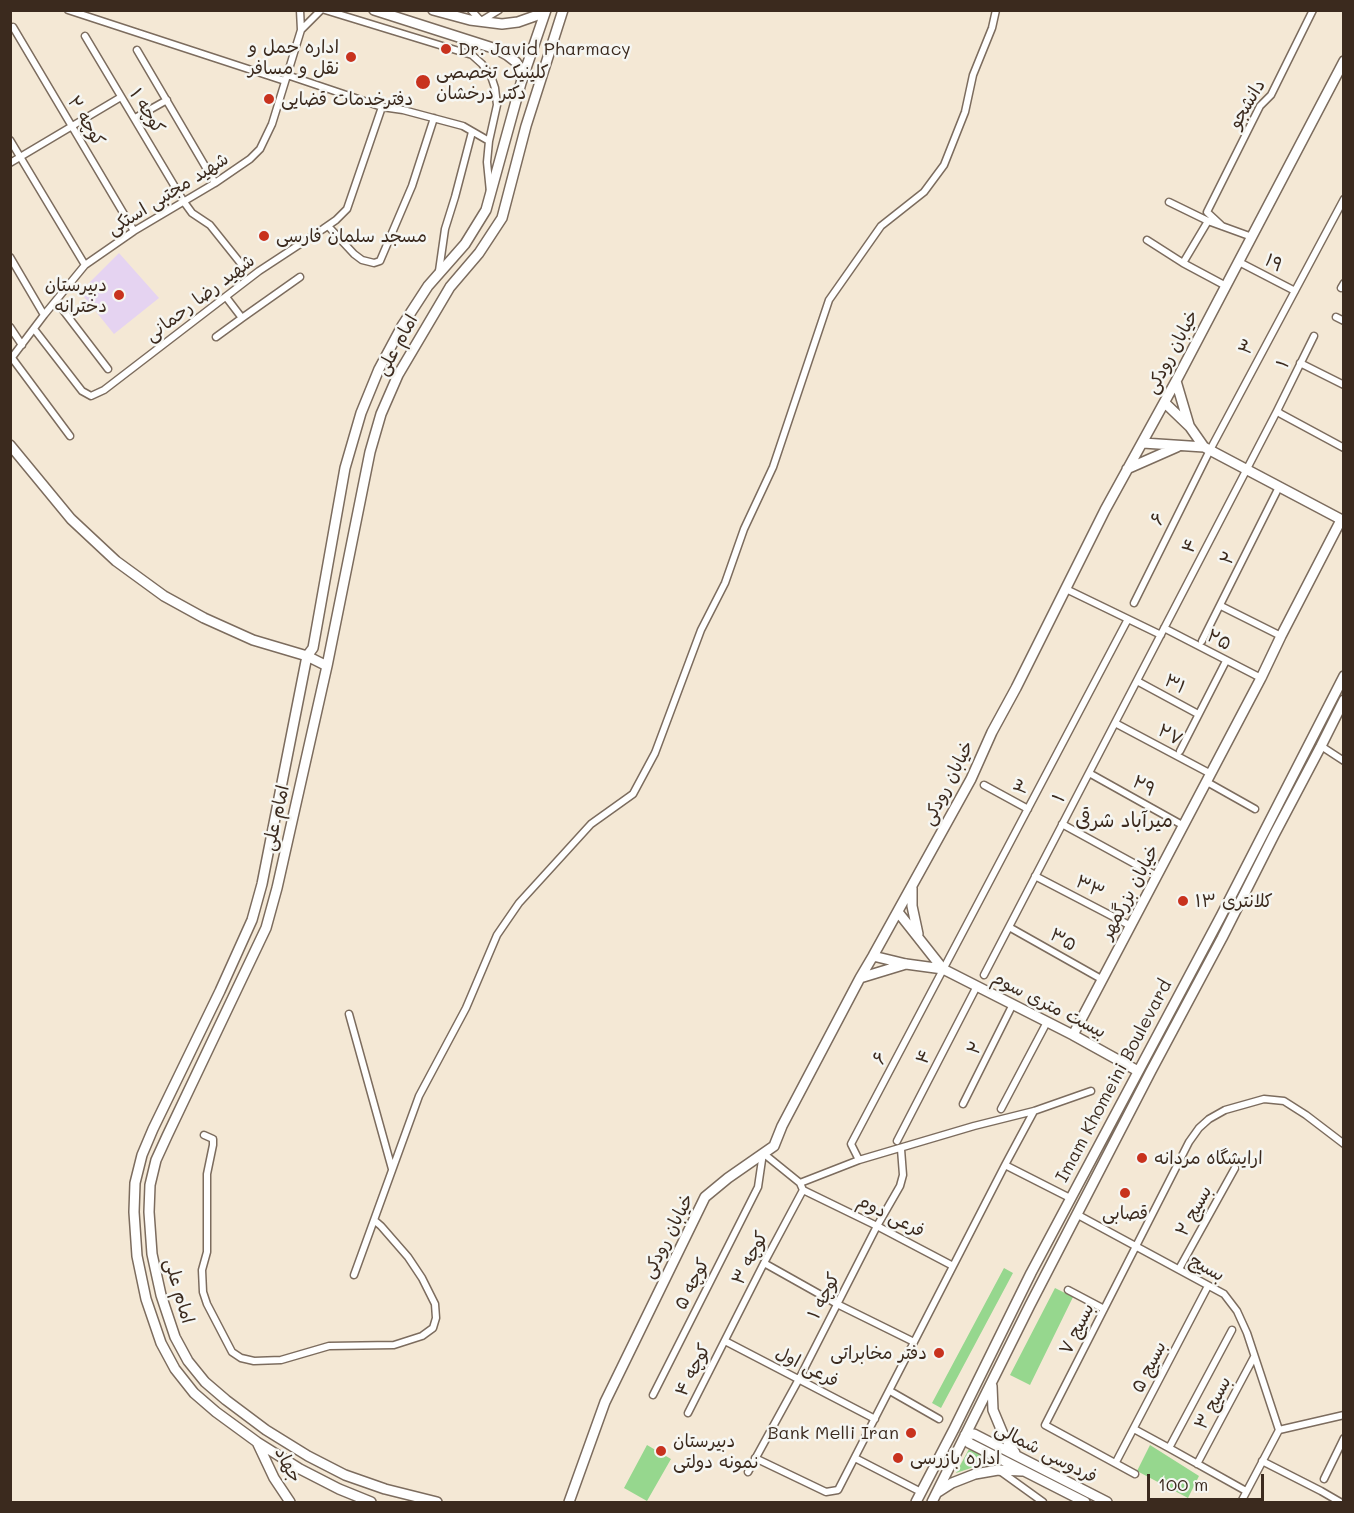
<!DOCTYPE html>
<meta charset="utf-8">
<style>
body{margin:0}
#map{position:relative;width:1354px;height:1513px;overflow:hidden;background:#f4e8d5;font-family:Mali,sans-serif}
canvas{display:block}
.frame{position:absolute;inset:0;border:12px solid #3b2a1e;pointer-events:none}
.scale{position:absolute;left:1147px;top:1474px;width:117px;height:27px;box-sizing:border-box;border:3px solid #3b2a1e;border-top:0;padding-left:8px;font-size:18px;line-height:21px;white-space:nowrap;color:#3b2a1e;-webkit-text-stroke:4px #f6f6f2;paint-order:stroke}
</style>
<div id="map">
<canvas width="1354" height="1513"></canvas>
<div class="frame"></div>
<div class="scale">100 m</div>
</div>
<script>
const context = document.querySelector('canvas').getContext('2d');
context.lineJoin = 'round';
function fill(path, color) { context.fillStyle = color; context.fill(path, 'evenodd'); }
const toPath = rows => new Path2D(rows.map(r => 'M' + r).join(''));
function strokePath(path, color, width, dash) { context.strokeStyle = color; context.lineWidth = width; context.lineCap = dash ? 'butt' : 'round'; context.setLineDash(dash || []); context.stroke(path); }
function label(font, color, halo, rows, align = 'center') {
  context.font = font + ' Mali,"Playpen Sans Arabic",sans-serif'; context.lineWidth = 5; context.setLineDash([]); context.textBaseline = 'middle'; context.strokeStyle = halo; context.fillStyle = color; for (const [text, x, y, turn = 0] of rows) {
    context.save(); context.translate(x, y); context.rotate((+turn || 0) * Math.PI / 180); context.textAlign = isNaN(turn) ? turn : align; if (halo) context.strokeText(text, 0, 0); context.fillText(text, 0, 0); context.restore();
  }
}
fill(toPath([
 [119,253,159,298,114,334,80,292]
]), '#e5d3f1');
fill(toPath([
 [1004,1268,1013,1273,941,1408,932,1403],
 [1055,1288,1073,1297,1030,1385,1010,1375],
 [647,1445,671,1459,647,1501,624,1488],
 [1150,1445,1199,1476,1188,1498,1137,1471],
 [969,1449,997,1462,974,1467,956,1473]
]), '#96d78e');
const minor = toPath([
 [68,10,285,81],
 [325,10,472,55,482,64,491,76,495,88,497,105,489,141,487,162,490,192],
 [471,10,481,21,499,10],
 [13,27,134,231],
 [301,30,321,10],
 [85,36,184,202,192,213,210,225,242,265],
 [137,50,215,183],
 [382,107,403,110,463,126,489,141],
 [135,118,167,100],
 [10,140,85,265],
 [10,163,121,97],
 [1169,202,1208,221,1252,237],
 [328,226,354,254,362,260,374,263,380,261,412,186,434,118],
 [1222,226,1207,212,1260,106,1271,95,1313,10],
 [1147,240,1183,263,1226,286],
 [10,257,44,315],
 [1239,262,1295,291],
 [1183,263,1208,221],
 [439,271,445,229,455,197,472,132],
 [1341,288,1344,283],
 [56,301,108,369],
 [1336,317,1344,321],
 [242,318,300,277],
 [10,327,22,345],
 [34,329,82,391,91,396,104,390,259,271,323,229,336,220,347,209,382,107,287,75],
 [216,337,242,318,226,297],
 [12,358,70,436],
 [10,360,44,315,85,265,134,231,215,183,250,159,260,149,272,124,301,30,300,10],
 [1300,363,1344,385],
 [1277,411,1281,414,1344,448],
 [1066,589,1161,635],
 [1134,603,1210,450,1344,199],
 [1221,606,1281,636],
 [1164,628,1261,678],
 [1202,641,1279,487],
 [1137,681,1198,714],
 [1115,723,1211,774],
 [1321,746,1344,761],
 [1180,751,1226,661],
 [1089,773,1184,826],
 [1207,782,1255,809],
 [984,785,1028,809],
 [1062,824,1157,876],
 [1035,876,1131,926],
 [1009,927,1103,980],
 [984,975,1277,411,1314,336],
 [349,1014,392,1169],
 [963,1104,1013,1004],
 [1001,1109,1047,1022],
 [204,1135,213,1139,213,1145,207,1174,207,1252,202,1270,203,1292,207,1304,232,1352,241,1358,254,1361,281,1360,329,1346,394,1345,422,1336,433,1328,436,1318,435,1304,422,1278,408,1257,381,1226,374,1220,354,1275],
 [897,1141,977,986],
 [859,1160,851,1144,1128,619],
 [1005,1165,1070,1198],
 [800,1183,859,1160,974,1126,1034,1111,1091,1091],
 [1078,1215,1224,1294,1237,1311,1247,1333,1279,1430],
 [374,1220,419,1096,466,1008,497,935,519,903,591,824,633,794,655,753,701,630,725,583,744,529,773,467,829,300,881,226,924,192,944,165,965,112,973,75,992,28,996,10],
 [764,1263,837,1304,914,1342],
 [1179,1269,1235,1168],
 [1068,1290,1104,1309],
 [725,1341,875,1419],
 [890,1391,939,1419],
 [653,1395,758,1187,763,1153,800,1183,803,1190,877,1226,953,1266],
 [688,1413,764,1263,803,1190],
 [1134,1429,1169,1448,1246,1491],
 [1279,1430,1344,1415],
 [1169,1448,1232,1330],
 [755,1458,826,1492,838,1490,1005,1165,1034,1111],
 [855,1458,921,1492],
 [1262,1461,1321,1491,1340,1502],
 [1116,1462,1208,1286],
 [1197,1464,1254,1357],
 [1000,1471,1043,1502],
 [748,1472,799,1379,877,1226,900,1186,903,1175,901,1149],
 [1135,1474,1045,1425,1189,1142,1199,1128,1209,1119,1225,1110,1264,1099,1284,1101,1306,1115,1344,1144],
 [1324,1479,1344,1438],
 [1241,1502,1279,1430]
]);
const secondary = toPath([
 [374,10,496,49,507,55,516,62,521,70,521,77],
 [433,10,470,20,502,24,518,22,535,16,542,10],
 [1176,381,1189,425],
 [1165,403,1190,427,1204,447,1344,521],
 [1143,443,1204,447],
 [10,445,71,519,116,561,164,596,204,618,253,640,307,656,327,666],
 [1127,469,1177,447],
 [912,888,912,906,918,934],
 [898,912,943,969],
 [873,956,906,964,943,969,1073,1035,1138,1071],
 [860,978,906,964],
 [1073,1035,1261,678,1281,636,1341,520],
 [992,1386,993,1410,1003,1434,1015,1453],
 [965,1435,974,1434,1107,1502],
 [965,1435,969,1443,1085,1502],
 [257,1442,274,1478,290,1502],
 [938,1492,952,1483,975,1474,998,1470,1022,1471],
 [371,1502,339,1489,300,1469,257,1442,216,1412,194,1393,175,1369,161,1343,146,1299,137,1256,134,1212,135,1183,142,1155,153,1129,220,991,252,920,262,884,307,656,313,648,345,468,361,413,379,369,402,326,428,286,465,244,486,210,521,83,546,10],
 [437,1502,385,1489,345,1475,308,1456,266,1430,226,1400,205,1382,188,1361,175,1337,161,1295,152,1254,149,1212,150,1185,156,1160,167,1136,266,928,277,888,327,666,370,452,381,414,398,375,450,287,479,253,502,218,526,126,563,10],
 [569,1502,605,1402,705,1197,728,1178,774,1146,782,1126,860,978,873,956,971,779,992,732,1016,688,1105,510,1176,381,1344,61],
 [916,1502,954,1429,1031,1273,1221,916,1344,676],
 [932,1502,1030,1305,1151,1071,1222,938,1274,835,1321,746,1344,700]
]);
strokePath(minor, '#7c6c5e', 9);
strokePath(secondary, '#7c6c5e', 12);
strokePath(minor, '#fff', 6);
strokePath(secondary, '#fff', 9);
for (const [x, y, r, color] of [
 [446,49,6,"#c8321e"],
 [351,57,6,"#c8321e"],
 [423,82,8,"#c8321e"],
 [269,99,6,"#c8321e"],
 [264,236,6,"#c8321e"],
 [119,295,6,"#c8321e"],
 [1183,901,6,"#c8321e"],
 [1142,1158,6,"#c8321e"],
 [1125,1193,6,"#c8321e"],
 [939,1353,6,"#c8321e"],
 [911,1433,6,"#c8321e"],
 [661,1451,6,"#c8321e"],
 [898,1458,6,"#c8321e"]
]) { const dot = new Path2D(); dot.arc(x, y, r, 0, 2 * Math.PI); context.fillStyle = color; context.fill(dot); strokePath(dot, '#f6f6f2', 2); }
label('18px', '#3b2a1e', '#f6f6f2', [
 ["اداره حمل و",339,47,"right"],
 ["نقل و مسافر",339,68,"right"],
 ["Dr. Javid Pharmacy",458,49],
 ["کلینیک تخصصی",436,72],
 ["دکتر درخشان",436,93],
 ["دفترخدمات قضایی",281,99],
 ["مسجد سلمان فارسی",276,236],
 ["دبیرستان",107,285,"right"],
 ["دخترانه",107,306,"right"],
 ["کلانتری ۱۳",1195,901],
 ["ارایشگاه مردانه",1154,1158],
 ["قصابی",1125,1213,"center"],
 ["دفتر مخابراتی",927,1353,"right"],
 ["Bank Melli Iran",899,1433,"right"],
 ["دبیرستان",673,1441],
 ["نمونه دولتی",673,1462],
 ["اداره بازرسی",910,1458]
], 'left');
label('18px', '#3b2a1e', '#f6f6f2', [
 ["دانشجو",1247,104,-59],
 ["کوچه ۱",147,111,58],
 ["کوچه ۲",86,121,59],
 ["شهید مجتبی استکی",168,194,-32],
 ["۱۹",1274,263,28],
 ["شهید رضا رحمانی",200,298,-37],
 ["امام علی",397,345,-61],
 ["۳",1247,347,-62],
 ["خیابان رودکی",1172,352,-62],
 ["۱",1283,364,-64],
 ["۶",1158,519,-64],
 ["۴",1190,546,-63],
 ["۲",1228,558,-64],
 ["۲۵",1219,640,27],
 ["۳۱",1175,684,28],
 ["۲۷",1170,735,28],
 ["خیابان رودکی",948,783,-63],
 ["۲۹",1144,786,29],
 ["۳",1022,787,-62],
 ["۱",1059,798,-62],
 ["امام علی",276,818,-77],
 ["۳۳",1090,887,27],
 ["خیابان بزرگمهر",1130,892,-62],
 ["۳۵",1063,940,30],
 ["بیست متری سوم",1049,1005,27],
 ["۲",975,1048,-64],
 ["۴",924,1057,-63],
 ["۶",880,1058,-62],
 ["Imam Khomeini Boulevard",1114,1081,-62],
 ["بسیج ۲",1194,1211,-61],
 ["فرعی دوم",891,1216,27],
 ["خیابان رودکی",668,1236,-63],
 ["کوچه ۳",750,1258,-63],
 ["بسیج",1207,1268,29],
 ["کوچه ۵",692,1284,-63],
 ["امام علی",179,1291,74],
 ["کوچه ۱",824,1296,-63],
 ["بسیج ۷",1077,1329,-63],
 ["فرعی اول",807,1367,27],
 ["بسیج ۵",1149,1367,-63],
 ["کوچه ۴",693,1370,-63],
 ["بسیج ۳",1213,1403,-62],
 ["فردوسی شمالی",1046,1453,27],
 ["جهاد",288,1465,62]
]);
label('20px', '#3b2a1e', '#f6f6f2', [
 ["میرآباد شرقی",1124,821]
]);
</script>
